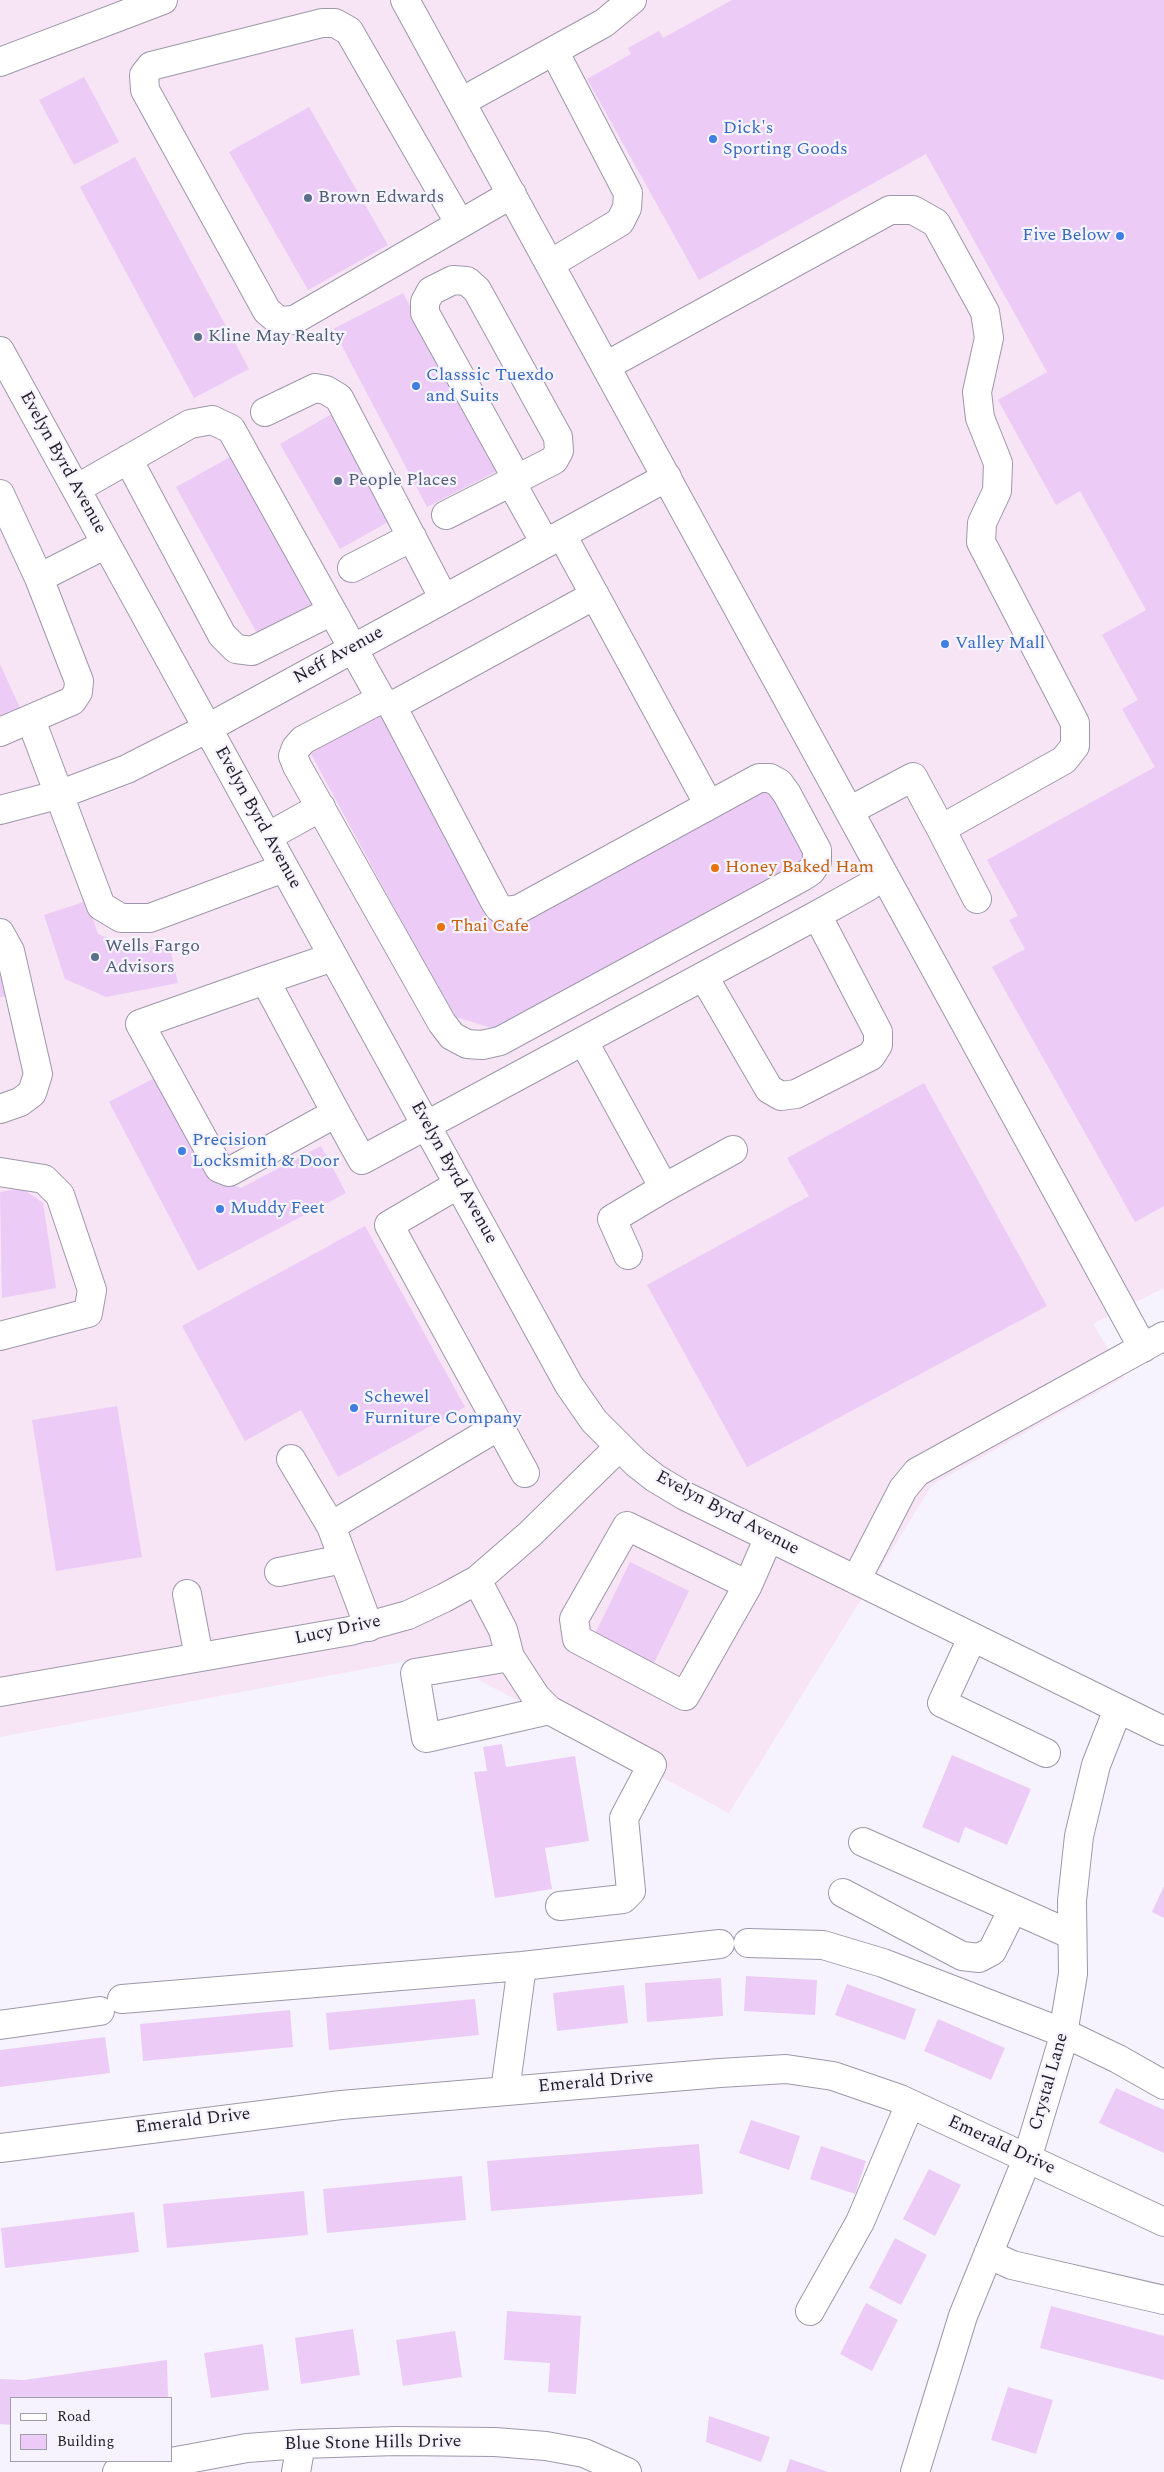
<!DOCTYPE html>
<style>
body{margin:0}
#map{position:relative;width:1164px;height:2472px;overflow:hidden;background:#f6f3ff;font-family:Spectral,serif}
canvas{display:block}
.legend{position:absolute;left:10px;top:2397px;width:162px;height:65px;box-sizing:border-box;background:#f6f3ff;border:1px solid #a09ea8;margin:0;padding:6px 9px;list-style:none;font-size:15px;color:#201e25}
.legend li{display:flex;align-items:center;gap:10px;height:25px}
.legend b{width:25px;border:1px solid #a09ea8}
</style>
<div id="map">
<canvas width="1164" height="2472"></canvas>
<ul class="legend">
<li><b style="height:6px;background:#fff"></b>Road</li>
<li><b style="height:14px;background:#ecccf6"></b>Building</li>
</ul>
</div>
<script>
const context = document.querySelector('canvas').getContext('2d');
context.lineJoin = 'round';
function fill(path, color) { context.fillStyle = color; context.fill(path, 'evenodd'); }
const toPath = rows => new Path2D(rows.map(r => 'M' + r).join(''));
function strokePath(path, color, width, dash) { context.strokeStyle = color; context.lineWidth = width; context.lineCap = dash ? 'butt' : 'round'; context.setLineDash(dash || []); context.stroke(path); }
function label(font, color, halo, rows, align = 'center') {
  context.font = font + ' Spectral,serif'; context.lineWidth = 4.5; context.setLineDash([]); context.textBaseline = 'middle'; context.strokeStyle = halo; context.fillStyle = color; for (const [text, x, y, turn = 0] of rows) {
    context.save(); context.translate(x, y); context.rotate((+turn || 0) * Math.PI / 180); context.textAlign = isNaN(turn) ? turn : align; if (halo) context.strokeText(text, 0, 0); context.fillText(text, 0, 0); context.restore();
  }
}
fill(toPath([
 [0,0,1164,0,1164,1288,1093,1324,1125,1377,932,1485,729,1813,434,1656,0,1737]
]), '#f7e4f5');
fill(toPath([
 [732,0,1164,0,1164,1206,1135,1222,992,967,1025,949,1009,920,1018,916,987,860,1155,767,1122,709,1138,700,1102,635,1146,610,1080,491,1056,505,998,400,1047,372,926,154,699,280,587,79,631,54,628,48,659,31,663,38],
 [84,77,119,142,74,165,39,100],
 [309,107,388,245,308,290,229,152],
 [135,157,249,369,194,398,80,187],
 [403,293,497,471,427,507,333,329],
 [335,412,395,518,340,549,280,444],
 [232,456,315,606,259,637,176,487],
 [0,664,20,708,0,718],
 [383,713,497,924,513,928,770,788,809,860,498,1030,453,1016,310,752],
 [87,901,98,934,137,950,169,943,178,983,106,997,65,979,44,915],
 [8,972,13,995,0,997,0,974],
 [160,1075,215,1179,241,1188,321,1146,346,1193,198,1271,109,1102],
 [924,1083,1047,1306,747,1467,647,1285,809,1196,787,1158],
 [22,1188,43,1203,56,1288,2,1298,0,1192],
 [365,1226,465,1407,338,1477,301,1410,245,1441,182,1326],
 [117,1406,142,1557,56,1571,32,1420],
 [630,1562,689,1591,652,1667,593,1638],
 [502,1744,506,1767,575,1756,589,1841,545,1848,552,1889,495,1898,474,1772,487,1771,483,1747],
 [952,1755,1031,1789,1007,1845,965,1827,959,1843,922,1827],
 [1164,1886,1164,1918,1152,1912],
 [746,1976,817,1980,815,2015,744,2011],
 [721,1978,723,2016,647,2022,645,1983],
 [847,1984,916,2009,905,2040,835,2015],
 [624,1985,628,2023,557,2031,553,1993],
 [475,1999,479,2035,329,2050,326,2013],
 [290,2010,293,2047,143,2061,140,2024],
 [938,2019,1005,2048,991,2080,924,2051],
 [105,2037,110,2073,0,2087,0,2050],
 [1116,2088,1164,2110,1164,2153,1099,2123],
 [751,2120,800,2136,789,2170,739,2153],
 [699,2144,703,2194,491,2211,487,2161],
 [821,2146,866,2161,855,2194,810,2179],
 [929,2169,961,2185,935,2236,903,2219],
 [462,2176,466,2220,327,2233,323,2189],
 [304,2191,308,2235,167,2248,163,2204],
 [134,2212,139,2252,5,2268,1,2228],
 [895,2238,927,2255,901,2305,869,2288],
 [866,2303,898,2320,872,2371,840,2354],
 [1051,2306,1164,2336,1164,2380,1040,2348],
 [507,2311,581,2316,576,2394,548,2392,550,2363,504,2360],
 [353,2329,360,2375,301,2384,295,2338],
 [455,2331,462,2377,403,2386,396,2340],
 [263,2344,269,2390,211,2398,204,2353],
 [167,2360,168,2398,11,2398,11,2425,0,2424,0,2379,24,2380],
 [1008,2387,1053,2400,1036,2454,991,2440],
 [709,2416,770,2437,761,2462,706,2442],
 [790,2459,828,2472,786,2472]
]), '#ecccf6');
const minor = toPath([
 [405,0,1143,1348],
 [0,62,163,0],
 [461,102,604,23,632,0],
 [460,224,349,31,335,23,322,23,151,66,144,75,145,90,267,311,279,321,294,320,512,194],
 [550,264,620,222,627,208,628,193,554,51],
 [0,351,569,1385,594,1421,636,1463,655,1478,685,1496,1164,1731],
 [606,366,890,210,913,210,936,223,979,301,985,312,989,338,977,392,980,418,998,463,997,491,982,523,981,542,1075,723,1075,746,1064,760,941,829,913,777,849,811],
 [265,412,315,388,326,390,339,398,444,599],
 [128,459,222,635,236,649,252,651,332,611],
 [517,479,425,313,425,302,431,291,453,280,467,281,477,290,558,437,559,451,554,460,517,479,511,482,545,543],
 [76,489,190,424,212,420,231,429,381,699,303,740,296,748,293,756,297,766,442,1023,452,1036,467,1044,482,1045,500,1041,802,877,811,871,817,862,817,850,787,794,779,783,770,778,759,778,519,909,505,911,499,908,495,902,392,706,381,699],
 [0,494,39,578,79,681,78,692,72,701,0,732],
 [446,515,511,482],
 [562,535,709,805],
 [352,568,412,537],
 [39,578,106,544],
 [392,706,595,595],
 [31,720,101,906,121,918,150,918,284,868],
 [0,810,61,794,127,769,208,728,667,477],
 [941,829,977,899],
 [267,837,321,807],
 [0,933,10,951,38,1074,32,1093,20,1102,0,1109],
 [704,977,769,1089,781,1096,796,1094,871,1056,878,1045,878,1032,817,915],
 [265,980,336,1113,229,1172,219,1168,140,1024,265,980,333,957],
 [584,1042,664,1188,733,1150],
 [336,1113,362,1160,817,915,869,886,882,872],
 [0,1172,44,1179,60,1195,92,1290,88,1313,0,1336],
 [459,1184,389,1225,525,1473],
 [628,1255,612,1219,664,1188],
 [291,1459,331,1526,499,1426],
 [331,1526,369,1627],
 [279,1572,343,1559],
 [477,1580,503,1630,510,1657,415,1673,426,1738,549,1710,536,1697,510,1657],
 [856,1580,903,1489,917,1472,1164,1336],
 [748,1585,627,1526,574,1619,577,1639,685,1696,748,1585,769,1537],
 [187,1594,199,1657],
 [972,1638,942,1703,1046,1753],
 [0,1692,350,1631,408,1615,444,1598,477,1580,530,1534,619,1447],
 [549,1710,652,1765,624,1818,631,1891,623,1899,560,1906],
 [863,1842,1072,1935],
 [843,1893,962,1956,979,1958,992,1951,1013,1909],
 [748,1943,823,1945,883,1963,1064,2033,1118,2059,1164,2085],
 [122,1999,522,1966,720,1944],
 [0,2025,100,2011],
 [505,2091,522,1966],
 [0,2148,341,2105,720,2073,786,2069,833,2076,900,2099,1164,2222],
 [988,2254,1012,2265,1164,2300],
 [810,2311,860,2222,910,2104],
 [117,2472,247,2448,301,2444,396,2441,495,2442,546,2446,584,2453,627,2472],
 [296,2472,301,2444],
 [915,2472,963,2316,1027,2159,1061,2046,1073,1974,1072,1901,1079,1836,1096,1765,1118,1709]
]);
strokePath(minor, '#9d98aa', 30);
strokePath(minor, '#fff', 28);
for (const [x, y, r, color] of [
 [713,139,5,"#3f7fe0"],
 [308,198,5,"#5c6f8a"],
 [1120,236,5,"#3f7fe0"],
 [198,337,5,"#5c6f8a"],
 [416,386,5,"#3f7fe0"],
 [338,481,5,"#5c6f8a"],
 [945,644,5,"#3f7fe0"],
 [715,868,5,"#e8710a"],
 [441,927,5,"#e8710a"],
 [95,957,5,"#5c6f8a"],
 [182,1151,5,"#3f7fe0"],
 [220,1209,5,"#3f7fe0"],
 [354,1408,5,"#3f7fe0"]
]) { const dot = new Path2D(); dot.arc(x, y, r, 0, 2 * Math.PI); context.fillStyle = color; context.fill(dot); strokePath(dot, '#f6f3ff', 2); }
label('18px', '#366cbe', '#f6f3ff', [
 ["Dick's",723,129],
 ["Sporting Goods",723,150],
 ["Five Below",1110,236,"right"],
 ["Classsic Tuexdo",426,376],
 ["and Suits",426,397],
 ["Valley Mall",955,644],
 ["Precision",192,1141],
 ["Locksmith & Door",192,1162],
 ["Muddy Feet",230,1209],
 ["Schewel",364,1398],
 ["Furniture Company",364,1419]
], 'left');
label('18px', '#4e5e75', '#f6f3ff', [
 ["Brown Edwards",318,198],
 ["Kline May Realty",208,337],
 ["People Places",348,481],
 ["Wells Fargo",105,947],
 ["Advisors",105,968]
], 'left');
label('18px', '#201e25', '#f6f3ff', [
 ["Evelyn Byrd Avenue",62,463,61],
 ["Neff Avenue",339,656,-29],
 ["Evelyn Byrd Avenue",257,818,61],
 ["Evelyn Byrd Avenue",453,1173,61],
 ["Evelyn Byrd Avenue",727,1514,28],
 ["Lucy Drive",338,1631,-12],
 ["Crystal Lane",1050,2082,-74],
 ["Emerald Drive",596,2083,-5],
 ["Emerald Drive",193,2122,-7],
 ["Emerald Drive",1001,2146,25],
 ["Blue Stone Hills Drive",373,2444,-1]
]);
label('18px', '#c56008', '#f6f3ff', [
 ["Honey Baked Ham",725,868],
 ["Thai Cafe",451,927]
], 'left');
</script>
